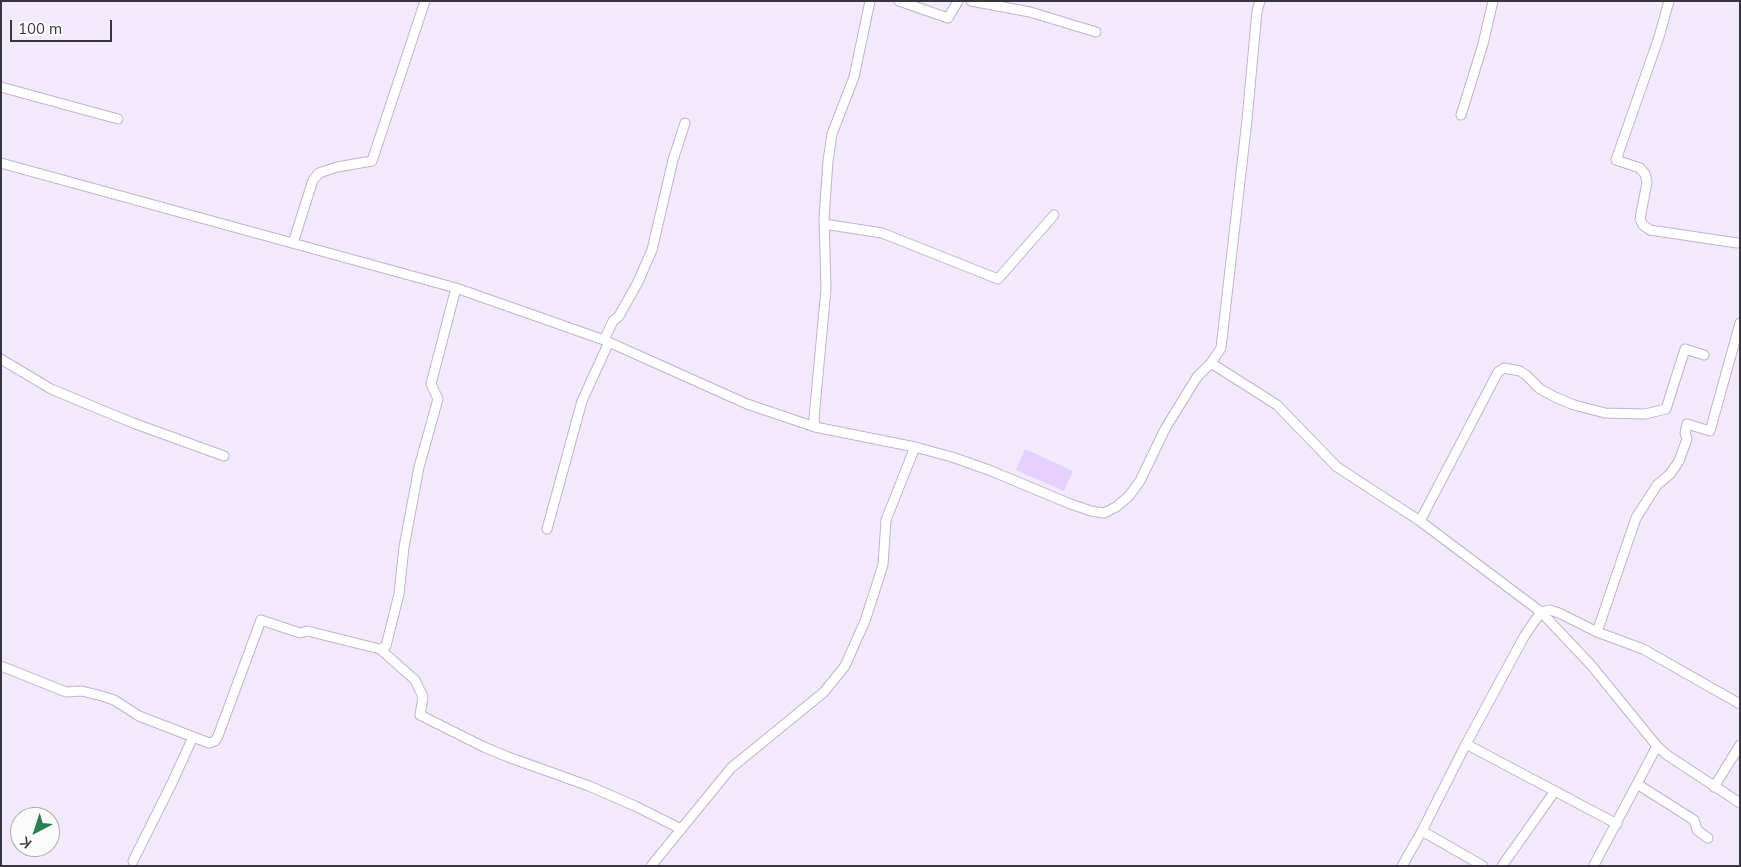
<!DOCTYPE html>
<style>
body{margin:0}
#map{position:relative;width:1741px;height:867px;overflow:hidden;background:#f2eafb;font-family:Mulish,sans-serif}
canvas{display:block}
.frame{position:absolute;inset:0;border:2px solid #39343f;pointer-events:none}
.north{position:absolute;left:10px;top:807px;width:50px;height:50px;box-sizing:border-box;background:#fbfbfb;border:1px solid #adabb0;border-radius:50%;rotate:220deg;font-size:14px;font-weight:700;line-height:20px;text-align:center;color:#39343f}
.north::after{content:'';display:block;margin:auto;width:18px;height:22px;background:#297f52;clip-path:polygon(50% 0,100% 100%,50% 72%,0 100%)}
.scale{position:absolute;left:10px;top:20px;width:102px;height:22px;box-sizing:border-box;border:2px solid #39343f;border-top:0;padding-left:6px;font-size:15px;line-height:18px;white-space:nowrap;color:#39343f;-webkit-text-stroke:4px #fbfbfb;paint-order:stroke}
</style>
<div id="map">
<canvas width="1741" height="867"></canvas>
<div class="frame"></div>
<div class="north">K</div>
<div class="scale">100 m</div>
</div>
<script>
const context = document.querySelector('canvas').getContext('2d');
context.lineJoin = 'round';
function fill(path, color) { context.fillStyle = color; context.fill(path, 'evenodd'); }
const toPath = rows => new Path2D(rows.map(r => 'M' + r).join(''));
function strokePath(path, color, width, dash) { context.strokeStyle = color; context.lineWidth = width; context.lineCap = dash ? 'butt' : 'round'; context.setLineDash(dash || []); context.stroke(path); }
fill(toPath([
 [1025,449,1073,471,1064,491,1016,470]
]), '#e6d0fd');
const minor = toPath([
 [899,1,948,18,958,1],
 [971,1,1030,12,1096,32],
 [1669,1,1659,37,1616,160,1640,168,1645,174,1647,182,1640,219,1643,225,1650,230,1737,243],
 [1,87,118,119],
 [1461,115,1483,44,1493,1],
 [1,163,456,288,604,340,747,404,815,427,915,447,952,457,989,470,1068,503,1091,511,1104,513,1116,507,1129,496,1140,481,1165,429,1197,377,1211,363,1221,348,1247,120,1257,11,1260,1],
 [824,224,882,233,998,279,1054,215],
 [293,243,313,180,319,173,337,167,372,161,425,1],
 [604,340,613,321,619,316,638,282,652,250,673,160,685,123],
 [1,359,51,389,133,423,224,456],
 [1211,363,1277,405,1337,467,1420,521,1541,612,1591,665,1657,746,1667,755,1740,803],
 [815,427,814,418,826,289,824,218,828,161,832,134,854,77,870,1],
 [1420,521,1498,372,1504,368,1520,371,1526,375,1540,389,1555,397,1574,405,1605,413,1645,414,1666,409,1685,349,1704,355],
 [547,529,582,401,609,342],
 [1597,632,1636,518,1657,485,1670,474,1679,461,1687,439,1685,433,1687,424,1710,431,1740,323],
 [380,649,415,680,423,697,420,715,484,747,508,757,589,786,635,806,681,829],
 [1,666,66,692,82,691,102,696,114,700,139,716,209,743,215,741,218,736,261,620,300,633,307,631,380,649,386,646,399,594,404,547,419,467,438,399,431,384,456,288],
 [1466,744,1617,824],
 [1637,784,1694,820,1697,830,1708,838],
 [1714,787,1740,745],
 [1422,831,1483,866],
 [133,861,171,785,193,737],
 [651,866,731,768,824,692,845,666,865,621,883,565,886,520,915,447],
 [1402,866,1422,831,1466,744,1525,635,1541,612,1550,610,1559,613,1597,632,1643,649,1740,704],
 [1502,866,1555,791],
 [1595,866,1594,865,1657,746]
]);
strokePath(minor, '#c0b3ce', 11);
strokePath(minor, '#fff', 9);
</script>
